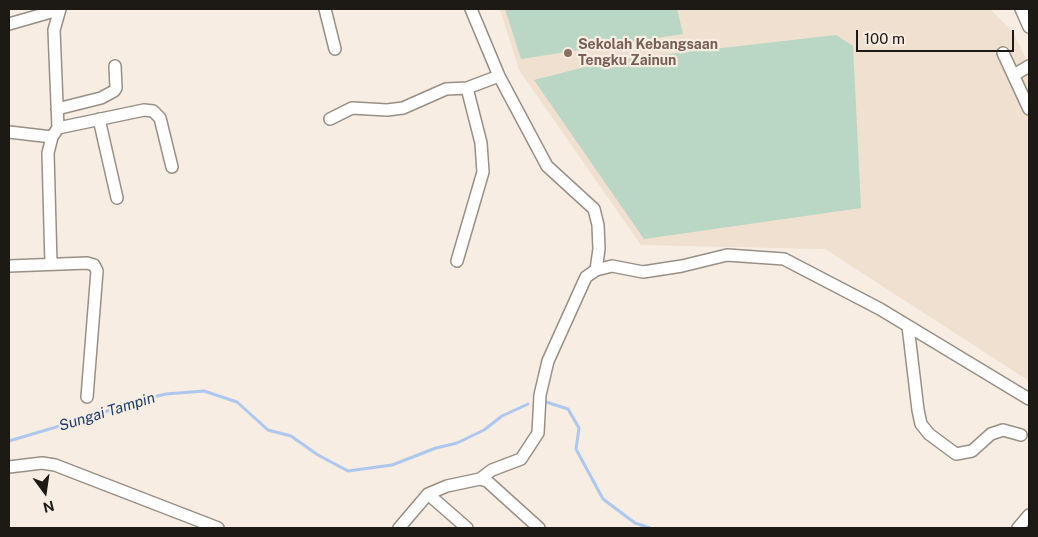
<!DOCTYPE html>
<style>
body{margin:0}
#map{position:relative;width:1038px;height:537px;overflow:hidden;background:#f7ede2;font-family:"Public Sans",sans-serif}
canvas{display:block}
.frame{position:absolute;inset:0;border:10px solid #1d1915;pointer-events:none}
.north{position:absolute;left:20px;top:467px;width:50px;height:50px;-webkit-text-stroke:4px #f7ede2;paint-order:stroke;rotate:166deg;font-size:14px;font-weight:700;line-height:20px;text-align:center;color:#1d1915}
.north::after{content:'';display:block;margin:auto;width:18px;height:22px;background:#1d1915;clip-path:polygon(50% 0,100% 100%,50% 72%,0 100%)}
.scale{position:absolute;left:856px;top:30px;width:158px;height:22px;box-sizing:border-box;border:2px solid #1d1915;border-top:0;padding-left:6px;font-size:15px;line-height:18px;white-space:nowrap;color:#1d1915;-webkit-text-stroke:4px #f7ede2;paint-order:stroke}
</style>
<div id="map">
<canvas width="1038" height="537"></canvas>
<div class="frame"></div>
<div class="north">N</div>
<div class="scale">100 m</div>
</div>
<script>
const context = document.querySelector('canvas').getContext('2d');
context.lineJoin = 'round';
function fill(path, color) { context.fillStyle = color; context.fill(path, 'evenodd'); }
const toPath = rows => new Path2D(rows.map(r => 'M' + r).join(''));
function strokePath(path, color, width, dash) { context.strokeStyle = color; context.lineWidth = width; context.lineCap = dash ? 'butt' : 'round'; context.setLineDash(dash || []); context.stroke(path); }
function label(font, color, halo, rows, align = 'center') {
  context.font = font + ' "Public Sans",sans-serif'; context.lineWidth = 4.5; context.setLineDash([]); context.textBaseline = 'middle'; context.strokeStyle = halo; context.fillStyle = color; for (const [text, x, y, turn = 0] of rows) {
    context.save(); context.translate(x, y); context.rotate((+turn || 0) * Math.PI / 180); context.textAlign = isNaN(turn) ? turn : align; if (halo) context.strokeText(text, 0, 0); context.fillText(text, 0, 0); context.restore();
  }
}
fill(toPath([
 [500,9,990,9,1013,32,1029,65,1029,381,825,249,641,245,519,70]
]), '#efe0cf');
fill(toPath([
 [505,9,677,9,683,34,521,59],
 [836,35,853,46,861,208,644,239,534,80,608,61]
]), '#bad6c4');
strokePath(toPath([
 [546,402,568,409,579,428,576,449,603,499,635,523,650,528],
 [9,441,97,415,128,403,166,394,204,391,237,402,268,430,291,436,318,455,348,471,392,465,436,448,457,443,484,430,502,416,528,404]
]), '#adc7ef', 3);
const minor = toPath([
 [325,9,335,49],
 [1021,9,1029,27],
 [9,24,58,10],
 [1003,53,1029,109],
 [1014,75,1029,66],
 [499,76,547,166,594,209,598,225,599,249,596,270],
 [57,109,101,98,114,91,116,88,115,66],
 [99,119,117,198],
 [330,119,352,108,387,110,403,108,446,89,467,88,499,76,471,9],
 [58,128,144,110,153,111,160,118,172,167],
 [9,132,52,137],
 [457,261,483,172,481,143,467,88],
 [51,264,48,153,52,137,58,128,54,30,60,9],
 [9,266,87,263,94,265,97,271,87,397],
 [908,326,918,410,921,424,929,434,956,454,972,451,991,434,1003,430,1021,435],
 [9,467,42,463,55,465,218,528],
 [480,479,492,470,521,459,538,433,540,395,548,361,586,277,596,270,612,266,643,272,682,266,727,255,784,259,880,309,1029,399],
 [428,494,467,528],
 [399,528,428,494,447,486,480,479,487,481,539,528],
 [1018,528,1029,515]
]);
strokePath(minor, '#989086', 14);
strokePath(minor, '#fff', 11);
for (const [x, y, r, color] of [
 [568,53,5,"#8d6e63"]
]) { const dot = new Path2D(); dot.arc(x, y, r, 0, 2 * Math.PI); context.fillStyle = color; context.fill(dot); strokePath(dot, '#f7ede2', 2); }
label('bold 14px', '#785e54', '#f7ede2', [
 ["Sekolah Kebangsaan",578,45],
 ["Tengku Zainun",578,61]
], 'left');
label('italic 15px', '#1d3d6e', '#f7ede2', [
 ["Sungai Tampin",107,412,-17]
]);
</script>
